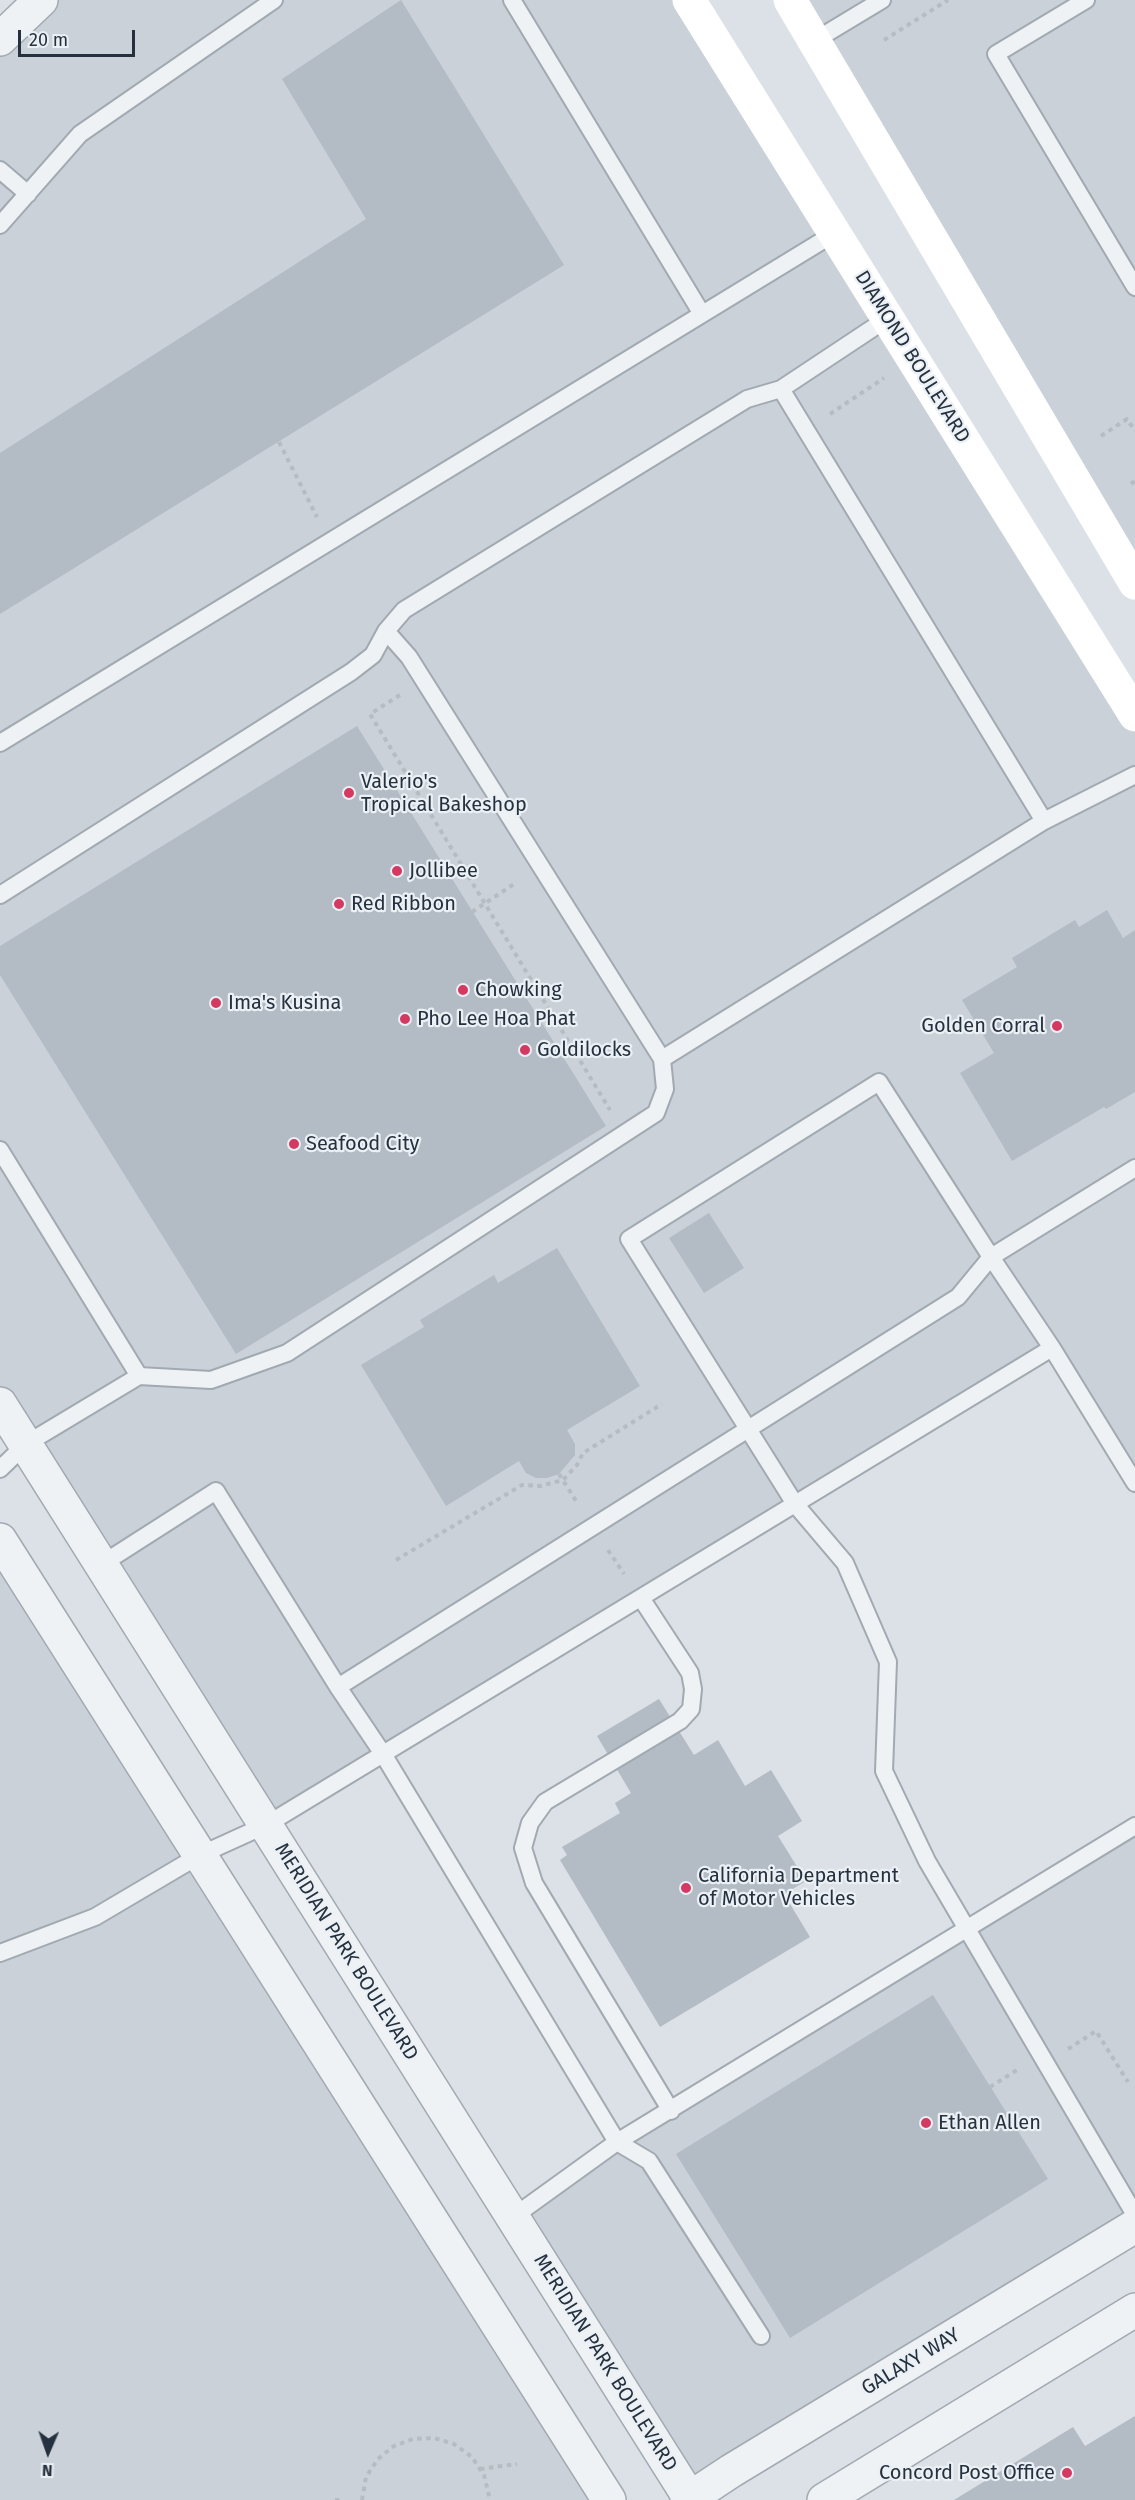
<!DOCTYPE html>
<style>
body{margin:0}
#map{position:relative;width:1135px;height:2500px;overflow:hidden;background:#dce1e7;font-family:"Fira Sans",sans-serif}
canvas{display:block}
.north{position:absolute;left:18px;top:2422px;width:60px;height:60px;-webkit-text-stroke:4px #ebf0f5;paint-order:stroke;rotate:182deg;font-size:16px;font-weight:700;line-height:24px;text-align:center;color:#25313e}
.north::after{content:'';display:block;margin:auto;width:21px;height:27px;background:#25313e;clip-path:polygon(50% 0,100% 100%,50% 72%,0 100%)}
.scale{position:absolute;left:18px;top:30px;width:117px;height:27px;box-sizing:border-box;border:3px solid #25313e;border-top:0;padding-left:8px;font-size:18px;line-height:21px;white-space:nowrap;color:#25313e;-webkit-text-stroke:4px #ebf0f5;paint-order:stroke}
</style>
<div id="map">
<canvas width="1135" height="2500"></canvas>
<div class="north">N</div>
<div class="scale">20 m</div>
</div>
<script>
const context = document.querySelector('canvas').getContext('2d');
context.lineJoin = 'round';
function fill(path, color) { context.fillStyle = color; context.fill(path, 'evenodd'); }
const toPath = rows => new Path2D(rows.map(r => 'M' + r).join(''));
function strokePath(path, color, width, dash) { context.strokeStyle = color; context.lineWidth = width; context.lineCap = dash ? 'butt' : 'round'; context.setLineDash(dash || []); context.stroke(path); }
function label(font, color, halo, rows, align = 'center') {
  context.font = font + ' "Fira Sans",sans-serif'; context.lineWidth = 4.5; context.setLineDash([]); context.textBaseline = 'middle'; context.strokeStyle = halo; context.fillStyle = color; for (const [text, x, y, turn = 0] of rows) {
    context.save(); context.translate(x, y); context.rotate((+turn || 0) * Math.PI / 180); context.textAlign = isNaN(turn) ? turn : align; if (halo) context.strokeText(text, 0, 0); context.fillText(text, 0, 0); context.restore();
  }
}
fill(toPath([
 [41,0,689,0,1135,715,1135,1483,1052,1348,266,1825,0,1404,0,39],
 [790,0,1135,0,1135,583],
 [0,1540,609,2500,0,2500],
 [1135,1826,1135,2226,689,2497,513,2217]
]), '#cad1d9');
fill(toPath([
 [401,0,564,265,0,614,0,453,366,219,282,79],
 [357,726,606,1126,236,1354,0,975,0,946],
 [1107,910,1123,938,1135,930,1135,1092,1106,1109,1104,1107,1012,1161,960,1073,994,1053,962,1000,1017,967,1012,958,1075,920,1079,927],
 [709,1213,744,1268,704,1293,669,1238],
 [557,1248,640,1386,567,1430,575,1444,575,1455,559,1474,547,1478,536,1478,526,1473,519,1461,446,1506,361,1365,424,1327,420,1320,494,1275,498,1283],
 [659,1699,694,1755,718,1740,745,1786,771,1770,802,1821,778,1836,806,1881,784,1894,810,1937,660,2027,560,1860,567,1855,562,1847,620,1813,615,1803,631,1793,597,1736],
 [933,1995,1048,2179,790,2338,676,2154],
 [1135,2416,1135,2500,954,2500,1073,2427,1085,2446]
]), '#b3bbc4');
const lane = toPath([
 [512,0,702,314],
 [1086,0,996,54,1135,287],
 [814,41,882,0],
 [0,170,28,194],
 [0,225,80,134,274,0],
 [888,318,781,389,1044,821],
 [386,631,409,657,662,1059],
 [0,743,835,233],
 [0,895,351,672,373,655,386,631,404,610,747,399,781,389],
 [0,1150,139,1376],
 [1135,1168,991,1257,879,1082,629,1239,795,1504,845,1563,888,1662,884,1771,927,1861,1135,2215],
 [0,1469,26,1444,139,1376,211,1380,287,1353,656,1113,665,1089,662,1059,1044,821,1135,775],
 [102,1564,216,1491,338,1687,383,1754,617,2142,649,2161,761,2336],
 [641,1598,690,1673,693,1689,691,1709,680,1721,545,1802,530,1823,523,1848,534,1883,671,2111],
 [338,1687,958,1297,991,1257,1052,1348,1135,1483],
 [0,1953,95,1917,200,1855,266,1825,1052,1348],
 [513,2217,617,2142,1135,1826]
]);
const street = toPath([
 [0,39,41,0],
 [0,1404,691,2500],
 [0,1540,609,2500],
 [687,2500,731,2471,1135,2226],
 [824,2500,1135,2310]
]);
strokePath(lane, '#a1a9b1', 20);
strokePath(street, '#a1a9b1', 36);
strokePath(toPath([
 [884,40,948,0],
 [830,414,884,378],
 [1101,436,1127,419,1135,431],
 [279,442,317,517],
 [1131,484,1135,481],
 [400,695,370,714,610,1110],
 [472,912,517,882],
 [559,1474,578,1504],
 [608,1550,624,1574],
 [396,1560,522,1485,540,1486,563,1480,577,1465,583,1453,662,1404],
 [1068,2049,1096,2031,1128,2082],
 [990,2087,1017,2070],
 [480,2469,517,2464],
 [335,2500,342,2500],
 [362,2500,366,2477,378,2459,394,2446,413,2439,434,2438,454,2444,472,2457,484,2475,490,2500]
]), '#b6bcc2', 4, [4.5, 4.5]);
strokePath(lane, '#eff2f5', 16);
strokePath(street, '#eff2f5', 33);
strokePath(toPath([
 [689,0,1135,715],
 [790,0,1135,583]
]), '#fff', 33);
for (const [x, y, r, color] of [
 [349,793,6,"#d43961"],
 [397,871,6,"#d43961"],
 [339,904,6,"#d43961"],
 [463,990,6,"#d43961"],
 [216,1003,6,"#d43961"],
 [405,1019,6,"#d43961"],
 [1057,1026,6,"#d43961"],
 [525,1050,6,"#d43961"],
 [294,1144,6,"#d43961"],
 [686,1888,6,"#d43961"],
 [926,2123,6,"#d43961"],
 [1067,2473,6,"#d43961"]
]) { const dot = new Path2D(); dot.arc(x, y, r, 0, 2 * Math.PI); context.fillStyle = color; context.fill(dot); strokePath(dot, '#ebf0f5', 2); }
label('20px', '#25313e', '#ebf0f5', [
 ["DIAMOND BOULEVARD",912,357,58],
 ["MERIDIAN PARK BOULEVARD",346,1952,58],
 ["GALAXY WAY",911,2362,-31],
 ["MERIDIAN PARK BOULEVARD",605,2363,58]
]);
label('20px', '#25313e', '#ebf0f5', [
 ["Valerio's",361,782],
 ["Tropical Bakeshop",361,805],
 ["Jollibee",409,871],
 ["Red Ribbon",351,904],
 ["Chowking",475,990],
 ["Ima's Kusina",228,1003],
 ["Pho Lee Hoa Phat",417,1019],
 ["Golden Corral",1045,1026,"right"],
 ["Goldilocks",537,1050],
 ["Seafood City",306,1144],
 ["California Department",698,1876],
 ["of Motor Vehicles",698,1899],
 ["Ethan Allen",938,2123],
 ["Concord Post Office",1055,2473,"right"]
], 'left');
</script>
